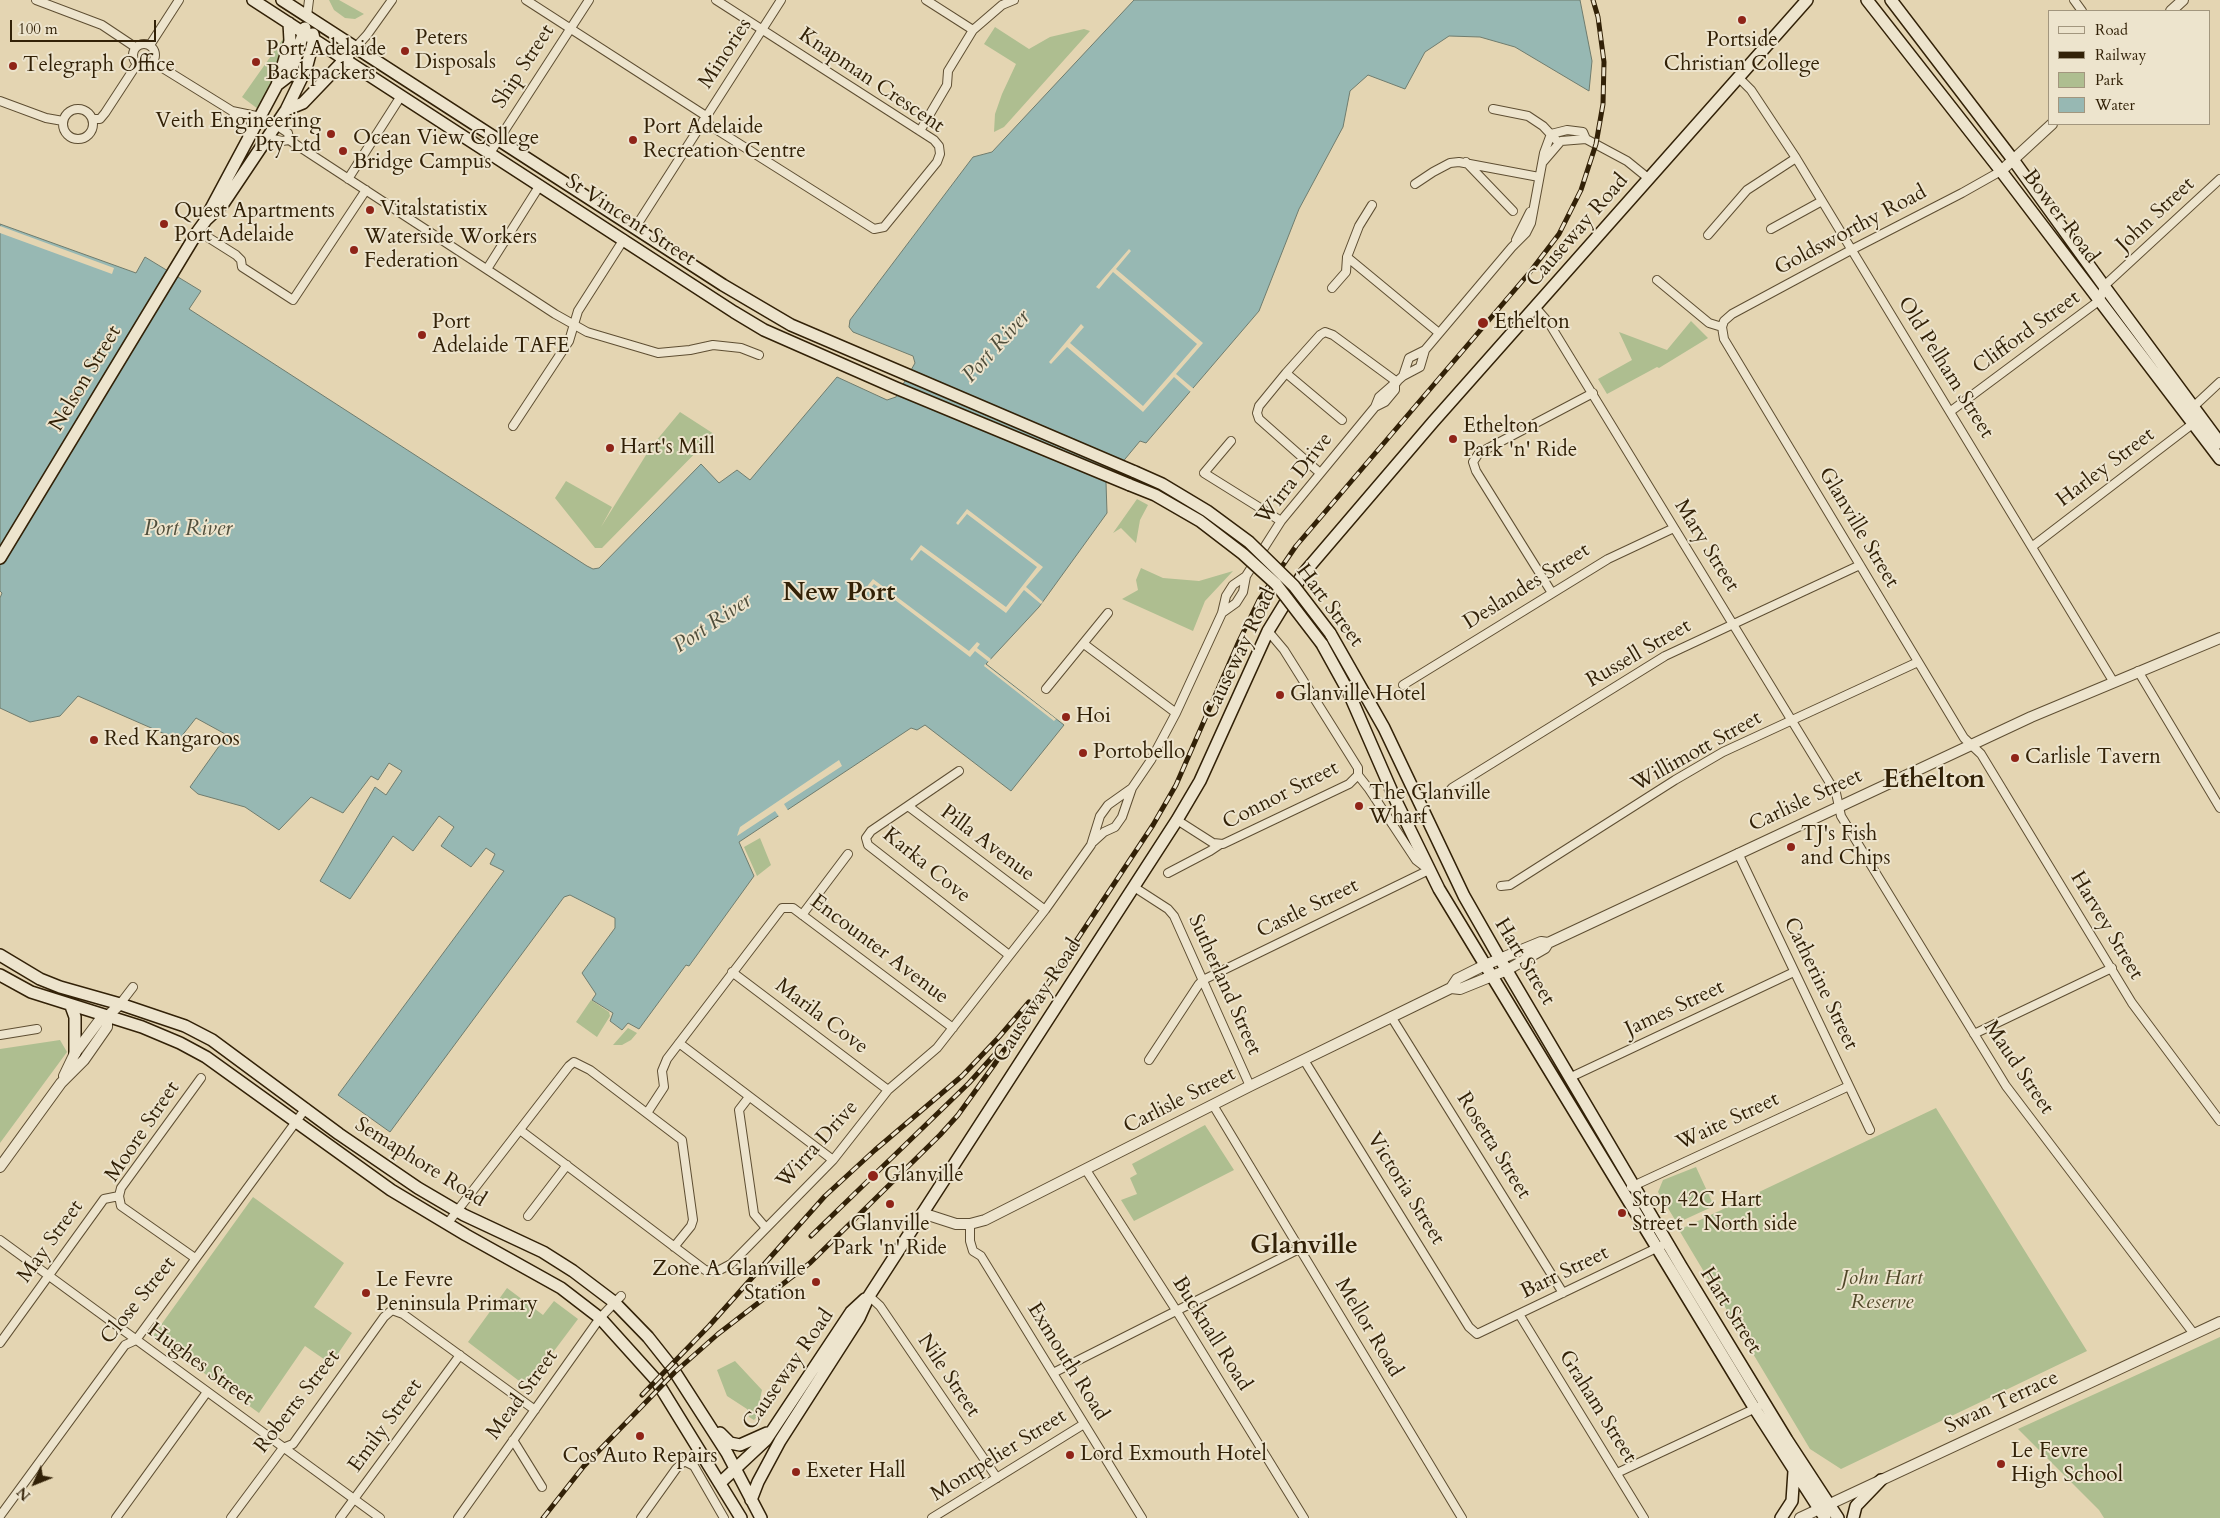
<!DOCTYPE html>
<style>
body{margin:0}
#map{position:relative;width:2220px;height:1518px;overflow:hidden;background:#e4d5b2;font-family:Cardo,serif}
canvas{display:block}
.legend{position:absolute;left:2048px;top:10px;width:162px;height:115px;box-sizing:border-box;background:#ede4cd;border:1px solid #a2967e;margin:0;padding:6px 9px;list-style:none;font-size:15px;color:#322107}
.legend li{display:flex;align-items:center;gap:10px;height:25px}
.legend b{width:25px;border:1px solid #a2967e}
.north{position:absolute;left:10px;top:1458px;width:50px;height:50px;-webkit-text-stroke:4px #ede4cd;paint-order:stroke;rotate:226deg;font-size:14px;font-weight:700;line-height:20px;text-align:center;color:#322107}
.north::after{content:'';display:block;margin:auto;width:18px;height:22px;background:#322107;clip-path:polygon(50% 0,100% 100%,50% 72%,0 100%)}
.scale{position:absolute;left:10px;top:20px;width:146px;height:22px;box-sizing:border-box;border:2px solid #322107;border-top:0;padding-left:6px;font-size:15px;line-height:18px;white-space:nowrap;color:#322107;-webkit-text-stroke:4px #ede4cd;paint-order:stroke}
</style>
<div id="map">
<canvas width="2220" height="1518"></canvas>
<ul class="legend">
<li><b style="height:6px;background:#ede4cd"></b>Road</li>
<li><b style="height:6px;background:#322107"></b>Railway</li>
<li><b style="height:14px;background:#aebe90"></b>Park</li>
<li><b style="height:14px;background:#97b8b3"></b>Water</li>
</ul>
<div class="north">N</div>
<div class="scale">100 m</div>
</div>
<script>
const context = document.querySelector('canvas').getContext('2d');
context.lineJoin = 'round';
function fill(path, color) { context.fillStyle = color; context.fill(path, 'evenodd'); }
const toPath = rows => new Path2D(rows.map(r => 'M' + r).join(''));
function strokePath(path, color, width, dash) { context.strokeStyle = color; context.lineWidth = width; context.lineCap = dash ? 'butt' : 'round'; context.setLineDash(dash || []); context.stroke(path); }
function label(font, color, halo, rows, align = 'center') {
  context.font = font + ' Cardo,serif'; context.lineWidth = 4; context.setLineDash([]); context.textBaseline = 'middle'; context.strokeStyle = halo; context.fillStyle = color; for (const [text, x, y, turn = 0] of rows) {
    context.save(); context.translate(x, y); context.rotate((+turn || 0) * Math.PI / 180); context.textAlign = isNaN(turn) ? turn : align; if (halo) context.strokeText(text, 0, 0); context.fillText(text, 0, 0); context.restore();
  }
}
fill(toPath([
 [329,0,339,0,364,14,355,19,345,18,334,10],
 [995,27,1029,49,1050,37,1084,29,1090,31,1004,127,994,132,995,114,1002,94,1016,64,984,44],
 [285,36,286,37,280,66,258,109,242,97],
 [1691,321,1708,338,1659,368,1657,367,1607,394,1598,379,1632,360,1619,332,1667,350],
 [680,412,714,434,602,548,595,548,555,498,566,481,612,507,601,527,651,447],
 [1137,499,1148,505,1140,520,1136,543,1121,528,1113,533],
 [1141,568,1163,578,1199,581,1233,571,1205,601,1193,631,1122,599,1138,590,1136,580],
 [760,838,771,865,757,876,744,847],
 [591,1000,609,1012,610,1016,597,1037,576,1022],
 [628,1028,637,1033,631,1040,622,1045,613,1045],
 [60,1040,67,1052,0,1143,0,1049],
 [1936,1108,2087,1351,1841,1469,1810,1449,1679,1230],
 [1205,1125,1234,1170,1134,1221,1121,1200,1137,1194,1130,1178,1137,1174,1132,1164],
 [1696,1167,1714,1206,1677,1223,1658,1192,1663,1180],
 [253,1197,344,1263,314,1307,352,1333,331,1364,305,1346,259,1413,153,1336],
 [507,1288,543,1315,554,1301,578,1319,527,1387,468,1342],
 [2220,1337,2220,1518,2104,1518,2099,1510,2018,1429],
 [735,1361,762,1390,760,1399,765,1407,754,1420,749,1417,747,1409,727,1396,717,1370]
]), '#aebe90');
const water = toPath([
 [1134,0,1580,0,1592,61,1589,91,1515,47,1480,37,1449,36,1425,52,1405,89,1368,75,1350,91,1343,127,1299,209,1259,311,1146,443,1140,441,1106,482,1107,513,1039,607,986,664,1064,725,1011,791,925,725,917,730,911,728,739,842,754,876,689,966,686,965,639,1029,628,1023,622,1030,610,1021,613,1013,592,1000,596,994,582,973,615,928,615,918,570,895,564,897,390,1132,338,1095,504,871,490,864,495,854,486,848,471,867,441,846,454,827,439,816,413,851,393,836,350,899,320,881,375,787,386,795,402,771,389,763,378,780,371,776,343,813,311,797,279,830,245,807,198,794,190,787,227,735,196,718,177,742,165,734,78,696,60,716,30,722,0,708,0,598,2,593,0,591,0,224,136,273,145,257,201,291,189,309,587,566,593,569,599,568,701,464,719,483,737,470,750,480,837,377,887,400,896,397,915,363,913,356,853,332,849,327,850,320,973,157,992,152,1134,0]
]);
fill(water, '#97b8b3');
strokePath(water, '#6f7c6e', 1);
fill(toPath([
 [0,226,114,268,112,274,0,233],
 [1129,249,1131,251,1116,269,1203,343,1176,374,1195,390,1192,393,1174,377,1143,412,1067,347,1051,364,1049,362,1081,324,1084,327,1070,343,1143,406,1197,344,1113,272,1099,289,1096,287],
 [967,509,1043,567,1026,587,1043,602,1041,604,1024,590,1006,613,921,550,912,561,910,559,921,545,1006,607,1037,567,967,514,958,525,956,523],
 [873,579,969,651,977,642,980,644,977,648,991,659,989,662,975,651,970,657,874,584,860,601,857,599],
 [985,664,1056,719,1054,721,984,666],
 [839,760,842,766,784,804,789,812,780,818,775,811,737,836,740,827]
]), '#e4d5b2');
const minor = toPath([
 [36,0,102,25,135,47],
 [526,0,706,116],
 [926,0,973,30],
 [2074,0,2082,11],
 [307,16,309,0],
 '133 55a11 11 0 1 1 22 0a11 11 0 1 1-22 0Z',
 [150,45,179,0],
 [356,47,367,35,392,0],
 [153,62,232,111,242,124,249,138],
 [1738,77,1751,90,1796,158,2113,681],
 [0,101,46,118,63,121],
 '63 124a15 15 0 1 1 30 0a15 15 0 1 1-30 0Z',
 [1493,109,1528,116,1543,126,1558,142],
 [232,111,261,117],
 [93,119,100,119,105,113,137,64],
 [703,121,874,229,884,227,937,162,940,154,939,146,934,140,716,0],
 [276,125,288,133,289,140],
 [920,131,947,85,948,71,973,30,1002,5,1014,0],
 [269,138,282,141,289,140,555,314,587,332,658,353,690,350,713,345,741,348,759,355],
 [490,153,589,0],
 [1466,162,1513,211],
 [1543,162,1561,141,1586,139],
 [348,179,401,96],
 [1415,184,1433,172,1450,163,1459,162,1539,177],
 [1372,205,1359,226,1347,257,1439,333],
 [635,228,781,0],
 [1771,229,1822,201],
 [198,231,236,255,241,260,242,267,293,300,366,190],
 [1708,235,1747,190,1796,158],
 [1516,240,1530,212],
 [487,269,540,185],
 [1657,280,1709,323,1722,327],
 [1332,288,1346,272,1347,257],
 [1536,308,1549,323,1836,793,1841,816,2006,1086,2194,1334],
 [1722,327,1724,339,1964,738,1981,754,2132,1003,2220,1121],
 [1722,327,1724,321,1732,314,1851,250,1962,193,2001,171],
 [1286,373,1342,420],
 [1403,376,1409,358,1425,350],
 [1375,407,1385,402,1395,390,1395,384],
 [2190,410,2220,382],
 [1951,411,2100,300,2104,286,2220,179],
 [513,426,569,341,578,311,624,239],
 [1231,441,1204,473,1281,521],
 [1320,473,1259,419,1257,413,1259,406,1286,373,1320,335,1325,332,1333,335,1397,382],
 [2033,546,2195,422],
 [1552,593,1476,471,1473,462,1479,453,1593,393],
 [1222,613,1236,603,1243,592,1246,576,1281,521,1375,407,1379,397,1403,376,1420,367,1425,350,1512,247,1526,233,1531,223,1544,153,1551,134,1567,130,1583,132,1586,139,1627,161,1648,178],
 [1084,644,1176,713],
 [2138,671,2220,808],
 [1403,685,1608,559,1674,528],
 [1046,689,1108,613],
 [959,771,871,831,866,838,868,845,1009,955],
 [1447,794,1452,788,1665,656,1860,565],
 [908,806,1045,910],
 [1177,820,1213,843,1223,844,1349,784,1358,775],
 [1093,842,1104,832,1115,827,1122,817,1132,788,1151,760,1176,713,1222,613,1226,596,1233,585,1246,576],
 [1738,853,1870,1130],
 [1168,873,1210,851,1219,845],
 [1501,886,1510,885,1675,780,1723,752,1918,662],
 [1134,887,1168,909,1174,916,1250,1086],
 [802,915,848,854],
 [732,972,888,1090],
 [120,1004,133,987],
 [1392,1018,1563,1293],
 [1974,1034,2112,968],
 [0,1035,37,1029],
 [679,1043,833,1160],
 [1149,1060,1199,984,1203,980,1429,870,1416,860,1369,789,1358,775,1358,768,1284,650,1268,631],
 [1304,1060,1469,1327,1477,1334,1667,1243],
 [1571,1077,1794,972],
 [749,1097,739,1110,754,1214,766,1228],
 [1213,1105,1462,1518],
 [647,1113,664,1087,662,1071,667,1059,782,908,793,908,953,1028],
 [520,1130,705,1270,716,1272,731,1264,833,1160,888,1090,937,1048,1045,910,1091,845,1100,816,1108,805,1132,788],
 [1086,1170,1176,1310,1304,1518],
 [1631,1187,1849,1086],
 [528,1216,567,1165],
 [447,1224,569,1066,574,1062,590,1070,682,1140,693,1220,691,1226,674,1247],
 [970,1224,970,1241,973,1251,981,1256,1142,1518],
 [0,1240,380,1518],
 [195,1258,121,1206,119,1196,121,1188,201,1078],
 [869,1296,880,1306,997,1478],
 [1519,1314,1644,1518],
 [0,1343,104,1199,119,1196],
 [1053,1373,1301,1248],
 [513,1440,542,1487],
 [1617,1473,1758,1407],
 [0,1516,125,1345,136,1340,306,1108],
 [116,1518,207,1392],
 [231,1518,283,1448,293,1444,384,1317,392,1310,403,1314,535,1410],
 [340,1518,460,1355],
 [458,1518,600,1318,621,1296],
 [641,1518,676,1469,684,1461,694,1466,724,1518],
 [932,1518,1084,1424]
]);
const tertiary = toPath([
 [2171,11,2183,0],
 [2001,171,2052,124],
 [1451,988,1457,979,1485,965,1541,942,1548,943,2031,717,2220,638],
 [64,1076,75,1053,99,1021,107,1017,120,1004],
 [0,1167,61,1083,84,1060,107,1027,107,1017],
 [922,1213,956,1224,970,1224,985,1220,1250,1086,1451,988,1460,989,1507,970,1545,948,1548,943],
 [1800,1518,2220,1322]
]);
const secondary = toPath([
 [253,0,734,312,764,330,896,388,1130,485],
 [282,0,723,285,791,325,1135,472],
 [1867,0,2001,171,2220,459],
 [1891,0,2014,161,2104,286,2220,443],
 [277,85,290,75,305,28],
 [286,110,303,103,348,56],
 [208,214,277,85,290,41,289,23],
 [0,558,198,231,206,220,223,204,286,110,306,69,314,39,313,34],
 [1330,633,1384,728,1464,896,1500,959,1681,1266,1787,1440,1838,1518],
 [1322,644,1348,691,1396,801,1439,889,1755,1409,1825,1518],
 [0,955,40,979,60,987,120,1004,185,1026,212,1040,339,1134,418,1188,464,1215,543,1252,573,1271,614,1302,648,1337,671,1366,727,1453,761,1518],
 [0,975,31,992,142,1027,180,1043,206,1057,391,1190,466,1235,561,1288,600,1318,656,1380,741,1518],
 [71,1006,75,1017,75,1053],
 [720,1433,730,1443,740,1445,767,1433],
 [720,1483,766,1440,851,1312,865,1299],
 [751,1500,758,1482,780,1441,859,1318,869,1296,1177,820,1200,781,1268,631,1303,574,1433,422,1807,0],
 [1781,1518,1792,1501,1794,1471],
 [1853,1518,1856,1506,1881,1480]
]);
strokePath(minor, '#5e4e32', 10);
strokePath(tertiary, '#5e4e32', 12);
strokePath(secondary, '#322107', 14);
strokePath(minor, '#ede4cd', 8);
strokePath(tertiary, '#ede4cd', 10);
strokePath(secondary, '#ede4cd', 11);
const rail = toPath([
 [811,1236,969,1083,995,1054],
 [642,1395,709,1326,825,1196,875,1150,962,1076,999,1037,1029,1002],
 [543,1518,584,1466,675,1372,718,1334,810,1263,940,1135,958,1115,994,1065,1153,825,1176,785,1239,641,1259,600,1296,546,1530,272,1559,234,1581,190,1596,144,1603,104,1604,62,1598,17,1593,0]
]);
strokePath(rail, '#322107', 5);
strokePath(rail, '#ede4cd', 3, [9]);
const secondaryBridge = toPath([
 [1135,472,1162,484,1207,511,1249,542,1294,586,1330,633],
 [1130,485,1155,495,1200,521,1243,554,1276,584,1322,644]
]);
strokePath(secondaryBridge, '#322107', 14, []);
strokePath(secondaryBridge, '#ede4cd', 11);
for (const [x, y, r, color] of [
 [1742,20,5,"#8f2418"],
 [405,51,5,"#8f2418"],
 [256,62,5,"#8f2418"],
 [13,66,5,"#8f2418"],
 [331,134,5,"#8f2418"],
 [633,140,5,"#8f2418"],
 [343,151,5,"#8f2418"],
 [370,210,5,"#8f2418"],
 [164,224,5,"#8f2418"],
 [354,250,5,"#8f2418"],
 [1483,323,6,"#8f2418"],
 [422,335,5,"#8f2418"],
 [1453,439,5,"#8f2418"],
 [610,448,5,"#8f2418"],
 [1280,695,5,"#8f2418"],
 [1066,717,5,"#8f2418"],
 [94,740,5,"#8f2418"],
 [1083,753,5,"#8f2418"],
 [2015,758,5,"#8f2418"],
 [1359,806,5,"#8f2418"],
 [1791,847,5,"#8f2418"],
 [873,1176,6,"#8f2418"],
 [890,1204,5,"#8f2418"],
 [1622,1213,5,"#8f2418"],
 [816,1282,5,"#8f2418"],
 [366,1293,5,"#8f2418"],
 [640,1436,5,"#8f2418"],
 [1070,1455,5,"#8f2418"],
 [2001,1464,5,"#8f2418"],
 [796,1472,5,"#8f2418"]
]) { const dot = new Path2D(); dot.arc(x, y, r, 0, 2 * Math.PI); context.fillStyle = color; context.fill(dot); strokePath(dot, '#ede4cd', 2); }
label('21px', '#322107', '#ede4cd', [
 ["Peters",415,39],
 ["Disposals",415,63],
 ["Portside",1742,41,"center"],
 ["Christian College",1742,65,"center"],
 ["Port Adelaide",266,50],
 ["Backpackers",266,74],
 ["Telegraph Office",23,66],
 ["Veith Engineering",321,122,"right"],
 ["Pty Ltd",321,146,"right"],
 ["Port Adelaide",643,128],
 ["Recreation Centre",643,152],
 ["Ocean View College",353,139],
 ["Bridge Campus",353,163],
 ["Vitalstatistix",380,210],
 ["Quest Apartments",174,212],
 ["Port Adelaide",174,236],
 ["Waterside Workers",364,238],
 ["Federation",364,262],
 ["Port",432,323],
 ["Adelaide TAFE",432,347],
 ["Ethelton",1494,323],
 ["Ethelton",1463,427],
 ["Park 'n' Ride",1463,451],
 ["Hart's Mill",620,448],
 ["Glanville Hotel",1290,695],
 ["Hoi",1076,717],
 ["Red Kangaroos",104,740],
 ["Portobello",1093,753],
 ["Carlisle Tavern",2025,758],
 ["The Glanville",1369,794],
 ["Wharf",1369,818],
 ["TJ's Fish",1801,835],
 ["and Chips",1801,859],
 ["Glanville",884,1176],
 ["Stop 42C Hart",1632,1201],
 ["Street - North side",1632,1225],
 ["Glanville",890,1225,"center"],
 ["Park 'n' Ride",890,1249,"center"],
 ["Zone A Glanville",806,1270,"right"],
 ["Station",806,1294,"right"],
 ["Le Fevre",376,1281],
 ["Peninsula Primary",376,1305],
 ["Le Fevre",2011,1452],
 ["High School",2011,1476],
 ["Lord Exmouth Hotel",1080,1455],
 ["Cos Auto Repairs",640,1457,"center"],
 ["Exeter Hall",806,1472]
], 'left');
label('21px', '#322107', '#ede4cd', [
 ["Minories",726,54,-57],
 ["Ship Street",524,67,-57],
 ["Knapman Crescent",871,81,34],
 ["John Street",2156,215,-43],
 ["Bower Road",2060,217,53],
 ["St Vincent Street",630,221,33],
 ["Causeway Road",1578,231,-49],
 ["Goldsworthy Road",1851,231,-28],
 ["Clifford Street",2027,333,-36],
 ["Old Pelham Street",1945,368,58],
 ["Nelson Street",86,379,-59],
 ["Harley Street",2106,468,-37],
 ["Wirra Drive",1295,479,-52],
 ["Glanville Street",1858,528,59],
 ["Mary Street",1706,546,58],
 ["Deslandes Street",1527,587,-32],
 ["Hart Street",1329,606,53],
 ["Causeway Road",1240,654,-64],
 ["Russell Street",1639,654,-30],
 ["Willimott Street",1697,752,-29],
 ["Connor Street",1281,796,-27],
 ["Carlisle Street",1806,801,-25],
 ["Pilla Avenue",987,844,37],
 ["Karka Cove",926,866,39],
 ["Castle Street",1308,909,-26],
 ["Harvey Street",2106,926,59],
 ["Encounter Avenue",879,950,37],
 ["Hart Street",1524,962,59],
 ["Catherine Street",1820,984,64],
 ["Sutherland Street",1224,985,66],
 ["Causeway Road",1038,1001,-57],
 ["James Street",1675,1009,-25],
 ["Marila Cove",821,1017,37],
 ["Maud Street",2018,1068,56],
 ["Carlisle Street",1180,1101,-27],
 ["Waite Street",1728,1122,-25],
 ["Moore Street",143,1132,-56],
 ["Wirra Drive",818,1145,-48],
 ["Rosetta Street",1493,1146,58],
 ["Semaphore Road",420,1163,32],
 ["Victoria Street",1405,1189,58],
 ["May Street",51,1242,-54],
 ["Barr Street",1565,1273,-26],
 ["Close Street",139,1301,-51],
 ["Hart Street",1730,1311,58],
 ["Mellor Road",1368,1328,59],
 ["Bucknall Road",1211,1334,58],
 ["Exmouth Road",1067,1362,58],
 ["Hughes Street",200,1365,36],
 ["Causeway Road",789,1370,-55],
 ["Nile Street",948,1376,56],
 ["Mead Street",523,1395,-54],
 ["Roberts Street",298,1402,-52],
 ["Swan Terrace",2002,1403,-25],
 ["Graham Street",1597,1407,58],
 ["Emily Street",386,1426,-54],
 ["Montpelier Street",999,1456,-32]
]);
label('italic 21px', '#514829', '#ede4cd', [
 ["John Hart",1882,1279],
 ["Reserve",1882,1303]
]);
label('italic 22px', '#504e3b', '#ede4cd', [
 ["Port River",997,347,-48],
 ["Port River",188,530],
 ["Port River",713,624,-34]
]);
label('bold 26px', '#322107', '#ede4cd', [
 ["New Port",839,594],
 ["Ethelton",1934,781],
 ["Glanville",1304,1247]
]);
</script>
